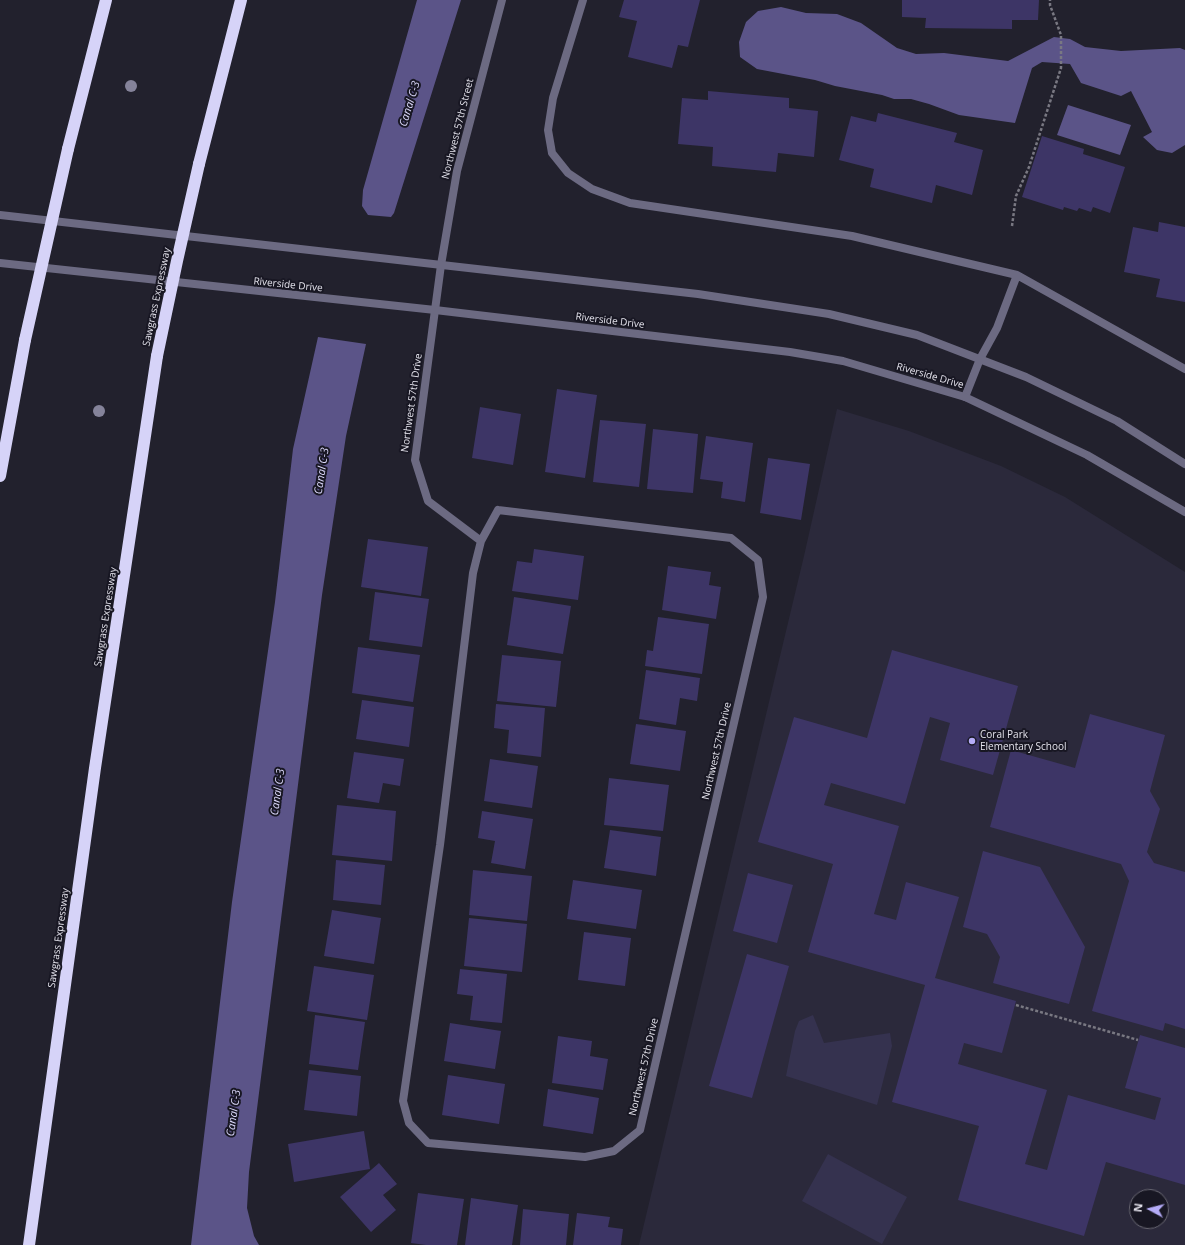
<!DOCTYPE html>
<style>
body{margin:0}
#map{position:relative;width:1185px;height:1245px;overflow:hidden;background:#22212d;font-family:"Open Sans",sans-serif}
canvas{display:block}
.north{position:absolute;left:1129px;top:1189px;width:40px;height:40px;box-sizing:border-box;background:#181723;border:1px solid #696873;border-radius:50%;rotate:277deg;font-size:11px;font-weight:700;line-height:16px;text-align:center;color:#e3e2eb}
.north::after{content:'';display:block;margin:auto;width:14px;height:18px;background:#b5acf8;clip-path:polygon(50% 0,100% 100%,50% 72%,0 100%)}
</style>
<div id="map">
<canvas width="1185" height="1245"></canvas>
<div class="north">N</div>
</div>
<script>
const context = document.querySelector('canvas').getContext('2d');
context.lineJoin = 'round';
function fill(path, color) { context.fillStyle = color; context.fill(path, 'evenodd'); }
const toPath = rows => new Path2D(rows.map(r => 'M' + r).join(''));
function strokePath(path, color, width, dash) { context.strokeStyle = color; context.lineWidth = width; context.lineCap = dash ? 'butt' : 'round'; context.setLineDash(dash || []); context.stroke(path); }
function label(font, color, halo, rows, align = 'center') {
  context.font = font + ' "Open Sans",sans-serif'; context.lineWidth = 4; context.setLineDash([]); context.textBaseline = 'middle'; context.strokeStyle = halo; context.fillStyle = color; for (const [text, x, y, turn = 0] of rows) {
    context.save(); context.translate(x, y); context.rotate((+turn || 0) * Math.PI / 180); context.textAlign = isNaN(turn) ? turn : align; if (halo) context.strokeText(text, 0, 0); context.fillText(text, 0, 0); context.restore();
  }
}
fill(toPath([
 [837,409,909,431,1001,466,1065,497,1185,572,1185,1245,639,1245,804,556],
 [1137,1197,1161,1197,1161,1221,1137,1221]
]), '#2b293b');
fill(toPath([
 [813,1015,824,1043,890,1033,892,1046,877,1105,786,1076,795,1031,799,1021],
 [828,1154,907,1197,882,1244,802,1201]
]), '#35324f');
fill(toPath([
 [417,0,461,0,394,213,391,217,368,215,362,206,363,190],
 [781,7,806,13,837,14,861,23,897,48,916,54,944,53,1008,61,1054,37,1070,39,1085,47,1121,51,1180,48,1185,50,1185,145,1172,153,1157,150,1143,137,1152,132,1131,91,1121,96,1081,83,1070,64,1042,62,1032,68,1015,123,959,115,929,104,911,99,894,99,882,95,835,86,815,80,757,69,740,57,739,42,746,22,758,11],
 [1068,105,1131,125,1120,155,1057,135],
 [318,337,366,344,346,436,322,595,249,1172,247,1208,254,1236,259,1245,191,1245,232,902,275,602,293,449]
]), '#5b5488');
fill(toPath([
 [624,0,700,0,688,47,678,45,672,68,628,57,637,21,619,17],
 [902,0,1039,0,1038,20,1012,20,1012,29,925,28,926,18,902,17],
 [708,91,789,98,789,108,818,111,814,157,778,153,776,172,712,166,713,147,678,144,682,98,708,100],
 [878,113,957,133,954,142,983,150,972,195,936,185,932,203,870,187,874,169,839,160,851,116,876,122],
 [1042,136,1084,149,1083,154,1125,167,1110,213,1093,207,1091,212,1079,208,1077,211,1064,207,1063,210,1022,197],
 [1159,222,1185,227,1185,302,1156,297,1160,279,1124,272,1133,227,1158,232],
 [557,389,597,395,585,478,545,472],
 [480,407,521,414,513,465,472,458],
 [600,420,646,424,639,487,593,482],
 [653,429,698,434,693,493,647,489],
 [706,436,753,443,745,502,721,498,723,482,700,479],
 [768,458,810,464,801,520,760,513],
 [368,539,428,547,421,596,361,587],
 [534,549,584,556,578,600,512,591,517,561,532,563],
 [668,566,711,572,709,585,721,587,716,619,662,610],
 [375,592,429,599,422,647,369,640],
 [514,597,571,606,563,654,507,645],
 [658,617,709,624,702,674,645,666,647,650,653,651],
 [358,647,420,655,413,702,352,693],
 [892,650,1018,686,993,775,940,760,950,723,930,717,905,804,831,783,824,805,899,826,874,914,896,920,906,882,959,897,935,978,1016,1001,1002,1053,964,1043,958,1064,1047,1090,1025,1164,1047,1170,1068,1095,1155,1120,1161,1098,1125,1088,1140,1035,1185,1048,1185,1185,1106,1162,1084,1236,958,1200,979,1126,892,1102,925,985,808,952,833,864,758,842,794,717,867,738],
 [502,655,561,661,556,707,497,701],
 [646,670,700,678,697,701,680,698,676,725,639,719],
 [362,700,414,707,409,747,356,739],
 [496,704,545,708,541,757,507,753,509,730,494,728],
 [1090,714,1165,735,1150,791,1160,809,1147,852,1154,863,1185,872,1185,1029,1165,1023,1163,1031,1092,1011,1129,881,1121,864,990,827,1011,750,1075,768],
 [636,724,686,731,680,771,630,764],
 [354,752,404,759,400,786,383,783,379,803,347,798],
 [490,759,538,766,532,808,484,801],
 [609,778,669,785,663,831,604,825],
 [337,805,396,811,392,861,332,855],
 [482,811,533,819,525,869,491,863,495,841,478,838],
 [610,830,661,837,656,876,604,868],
 [983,851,1040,867,1085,947,1069,1004,993,983,1000,957,987,934,963,927],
 [336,860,385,865,381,905,333,900],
 [473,870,532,876,527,921,469,915],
 [748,873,793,885,777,943,733,931],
 [573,880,642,890,636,929,567,919],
 [332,910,381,918,374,964,324,956],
 [469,918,527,924,522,972,464,966],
 [584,932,631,938,625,986,578,980],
 [747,954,789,966,752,1098,709,1086],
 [314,966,374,975,367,1020,307,1011],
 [460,969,507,974,502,1023,470,1020,473,996,457,994],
 [315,1015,365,1022,358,1070,309,1064],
 [450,1023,501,1031,495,1069,444,1061],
 [558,1036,592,1041,590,1056,608,1059,603,1090,552,1083],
 [309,1070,361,1076,357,1116,304,1110],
 [448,1075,505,1084,499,1124,442,1115],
 [548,1089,599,1098,593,1134,543,1126],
 [364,1131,370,1169,294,1182,288,1144],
 [379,1163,397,1184,383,1195,396,1210,371,1232,340,1197],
 [418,1193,464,1199,457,1245,426,1245,411,1243],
 [471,1198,518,1205,512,1245,465,1245],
 [523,1209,569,1214,566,1245,520,1245],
 [577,1213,610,1217,608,1227,623,1229,621,1245,573,1245]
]), '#3d3566');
strokePath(toPath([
 [1012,226,1016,196,1029,167,1061,68,1061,35,1050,5,1050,0],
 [1016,1005,1138,1040]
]), '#797882', 2.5, [3, 2]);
strokePath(toPath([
 [583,0,553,98,548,130,552,153,568,173,592,189,630,203,852,236,1017,275,1185,369],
 [965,397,980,359,997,328,1017,275],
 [498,510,731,538,758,560,763,597,640,1130,614,1151,585,1157,428,1143,409,1123,403,1101,440,845,473,573,481,541,498,510],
 [481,541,428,501,415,460,441,265,457,171,502,0]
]), '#6c6a82', 8);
strokePath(toPath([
 [0,215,698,294,829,314,917,335,1026,377,1117,421,1185,464],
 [0,263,435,310,790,352,843,361,965,397,1087,455,1185,512]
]), '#6c6a82', 8);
strokePath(toPath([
 [68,149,106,0],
 [199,164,241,0],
 [0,476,25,340],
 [29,1245,95,768,157,356]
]), '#d6d3f8', 12);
strokePath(toPath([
 [25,340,68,149],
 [157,356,177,261,199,164]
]), '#d6d3f8', 12);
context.fillStyle = '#85839a';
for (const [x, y] of [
 [131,86],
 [99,411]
]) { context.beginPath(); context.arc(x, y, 6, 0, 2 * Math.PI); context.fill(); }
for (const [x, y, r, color] of [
 [972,741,4,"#b5acf8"]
]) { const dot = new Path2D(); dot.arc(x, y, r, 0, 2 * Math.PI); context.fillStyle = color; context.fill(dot); strokePath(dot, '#181723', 1.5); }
label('10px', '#e3e2eb', '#181723', [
 ["Northwest 57th Street",458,129,-76],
 ["Riverside Drive",288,285,6],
 ["Sawgrass Expressway",157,297,-78],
 ["Riverside Drive",610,321,7],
 ["Riverside Drive",930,376,16],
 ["Northwest 57th Drive",412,403,-82],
 ["Sawgrass Expressway",106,617,-81],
 ["Northwest 57th Drive",717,751,-77],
 ["Sawgrass Expressway",59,938,-82],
 ["Northwest 57th Drive",644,1067,-77]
]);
label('10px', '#e3e2eb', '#181723', [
 ["Coral Park",980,735],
 ["Elementary School",980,747]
], 'left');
label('italic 11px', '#dad7f9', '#181723', [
 ["Canal C-3",410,104,-73],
 ["Canal C-3",322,471,-81],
 ["Canal C-3",278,792,-82],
 ["Canal C-3",234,1113,-82]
]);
</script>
